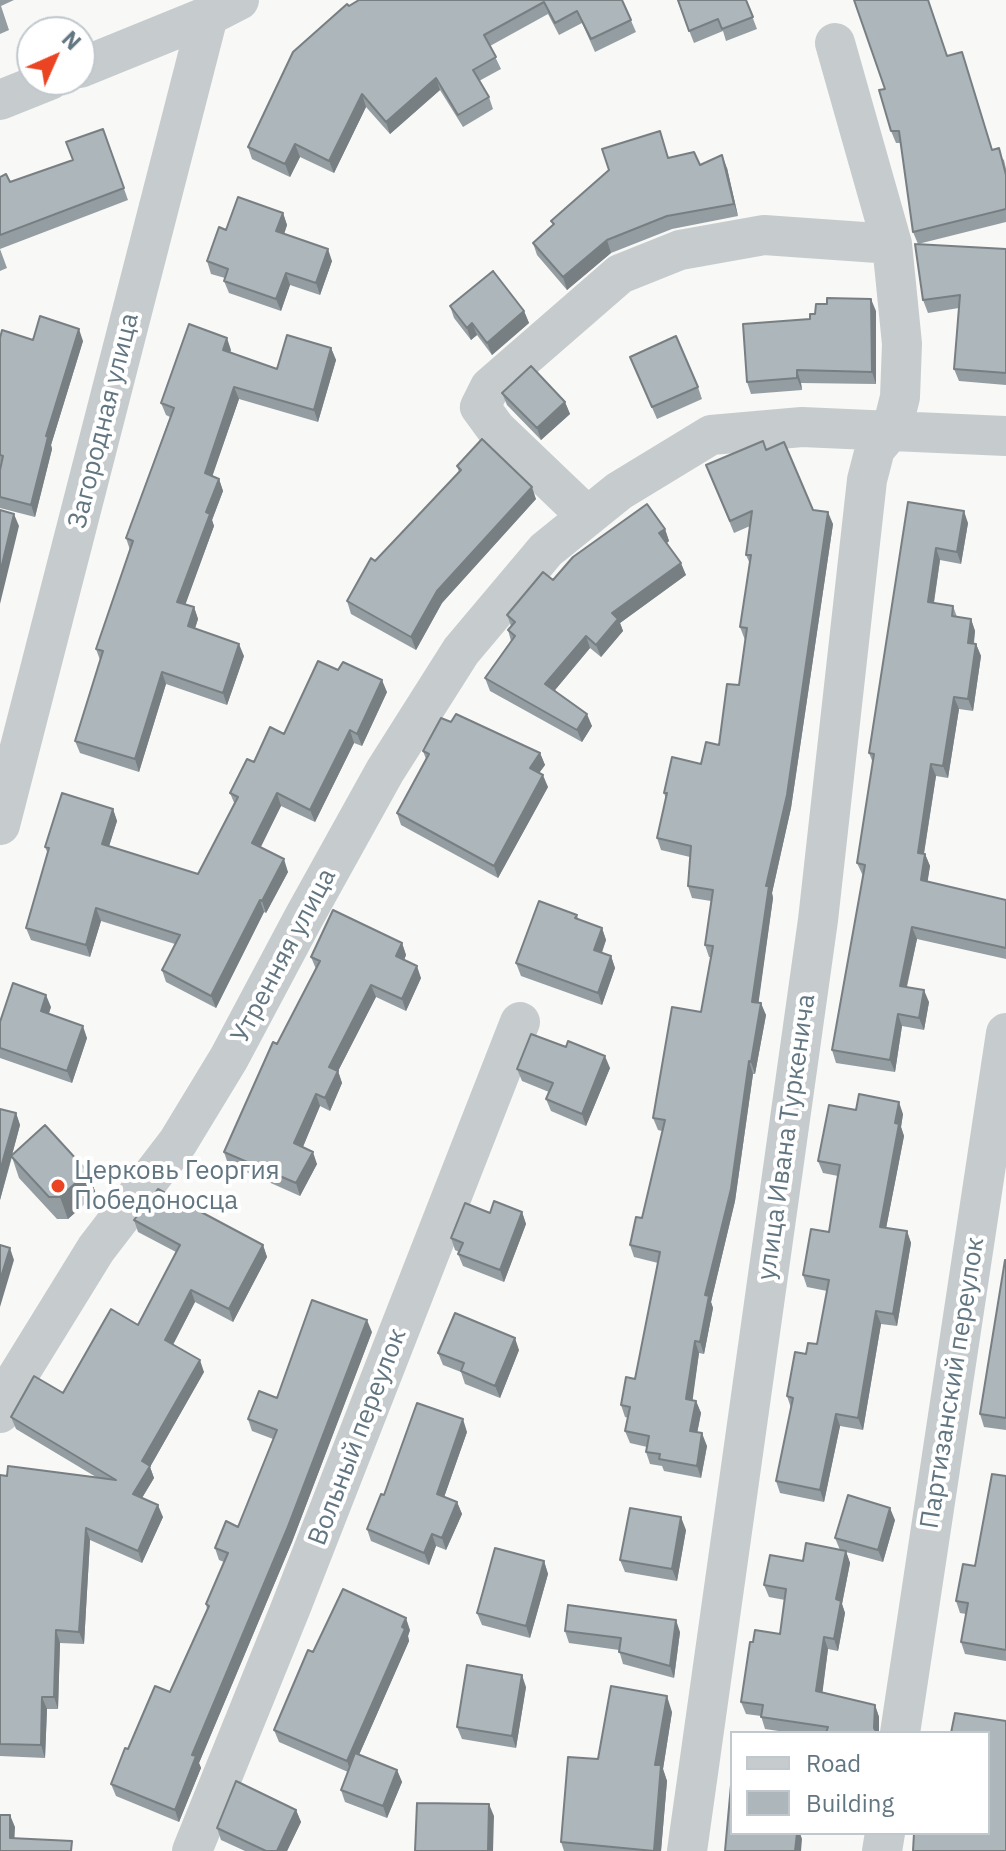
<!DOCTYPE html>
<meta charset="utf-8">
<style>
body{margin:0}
#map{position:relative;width:1006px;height:1851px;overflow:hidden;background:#f8f8f6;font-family:"IBM Plex Sans",sans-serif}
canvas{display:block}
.legend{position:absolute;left:730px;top:1731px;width:260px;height:104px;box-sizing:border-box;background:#fff;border:2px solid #c0c8cd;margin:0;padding:10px 14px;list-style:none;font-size:24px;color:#627682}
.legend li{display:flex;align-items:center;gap:16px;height:40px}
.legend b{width:40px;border:2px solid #c0c8cd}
.north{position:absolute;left:16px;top:16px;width:80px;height:80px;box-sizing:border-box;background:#fff;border:2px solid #c0c8cd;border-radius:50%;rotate:45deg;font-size:22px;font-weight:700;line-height:32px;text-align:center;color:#627682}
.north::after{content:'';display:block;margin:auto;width:28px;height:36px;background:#eb4423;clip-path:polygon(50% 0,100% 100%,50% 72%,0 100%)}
</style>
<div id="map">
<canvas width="1006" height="1851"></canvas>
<ul class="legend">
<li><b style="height:10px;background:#c6cbcd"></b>Road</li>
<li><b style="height:22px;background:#acb6bb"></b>Building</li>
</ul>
<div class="north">N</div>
</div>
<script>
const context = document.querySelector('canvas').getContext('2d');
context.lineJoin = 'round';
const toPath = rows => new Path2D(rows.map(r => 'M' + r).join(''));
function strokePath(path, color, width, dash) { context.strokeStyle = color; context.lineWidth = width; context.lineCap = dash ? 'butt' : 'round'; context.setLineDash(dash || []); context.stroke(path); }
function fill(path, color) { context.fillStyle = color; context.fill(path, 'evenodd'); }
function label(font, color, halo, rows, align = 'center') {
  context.font = font + ' "IBM Plex Sans",sans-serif'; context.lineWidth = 8; context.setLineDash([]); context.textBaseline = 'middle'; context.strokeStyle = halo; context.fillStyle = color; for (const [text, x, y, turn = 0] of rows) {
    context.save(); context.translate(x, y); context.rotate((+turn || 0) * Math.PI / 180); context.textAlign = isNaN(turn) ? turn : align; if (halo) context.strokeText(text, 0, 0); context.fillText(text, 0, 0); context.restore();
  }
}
strokePath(toPath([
 [80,68,208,16,239,0],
 [0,100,50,80],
 [587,516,496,429,480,407,490,387,620,274,680,250,764,235,892,244],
 [0,825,208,16],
 [0,1413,14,1382,96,1249,178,1142,229,1058,304,917,385,771,461,651,546,550,619,491,711,435,802,427,1006,436],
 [900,1733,1006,1033],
 [192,1851,291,1607,520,1022],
 [687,1851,818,920,867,480,875,449,892,429,900,397,902,344,892,244,835,43],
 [882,1851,885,1833]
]), '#c6cbcd', 40);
fill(toPath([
 [0,0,14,0,1,6,9,30,0,34],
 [622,0,636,32,595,52,582,23,559,35,548,14,490,46,501,69,479,81,489,97,493,109,463,127,440,90,390,134,366,107,334,173,300,157,290,177,252,159,248,147,349,6],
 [677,0,746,0,757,29,726,41,723,31,694,43],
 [962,52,992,149,1004,160,1006,169,1006,222,918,244,913,232,901,143,896,143,891,131,885,89,947,56],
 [103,129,128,200,0,249,0,177,10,182,73,160],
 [669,158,700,165,727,168,738,216,672,229,611,253,567,290,537,255,533,243,553,225,551,221],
 [283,213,287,225,284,234,332,261,320,295,290,285,281,311,229,293,224,281,225,278,211,274,207,261,226,230],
 [0,249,7,268,0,271],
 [1006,249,1006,385,959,381,954,369,959,308,928,313,923,300],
 [450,306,524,311,529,323,492,355,477,335,471,340,454,318],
 [876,311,876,384,801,383,802,390,751,394,747,382,810,319],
 [0,338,83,341,51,445,52,449,35,517,0,508],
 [331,348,336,360,318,422,239,399,212,476,219,479,223,491,212,520,214,526,185,604,194,607,198,619,195,628,244,656,227,705,166,684,139,772,80,753,75,741,100,660,96,649,130,550,126,538,170,417,166,415,161,403,231,350,230,352,277,369],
 [630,357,698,387,702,399,657,419],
 [502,393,565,402,570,414,541,440,507,405],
 [766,450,813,510,833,524,791,808,772,893,773,898,758,1003,766,1015,755,1074,753,1074,735,1201,711,1302,713,1308,704,1354,699,1353,692,1400,696,1401,701,1413,697,1433,707,1446,701,1478,664,1471,662,1466,650,1464,646,1452,647,1447,630,1443,625,1431,628,1418,625,1417,621,1405,635,1379,658,1263,634,1257,630,1245,642,1218,662,1131,658,1130,653,1118,701,1012,711,957,709,957,705,945,711,901,692,898,688,886,690,857,661,850,657,838,666,799,664,793,701,764,719,745,739,685,745,640,740,627,750,564,746,555,750,526,734,533,706,465],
 [457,466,536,499,442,603,416,650,351,614,347,601,375,561,459,472],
 [908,502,968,523,961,564,940,560,934,603,953,606,957,617,971,619,975,631,974,644,976,644,981,656,973,711,959,709,948,778,936,776,924,854,925,854,930,866,927,882,1006,900,1006,959,917,939,907,987,929,1002,924,1030,902,1026,895,1072,836,1063,832,1050,863,876,857,863,873,763,869,753],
 [665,529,669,541,667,543,686,575,620,623,623,631,601,657,590,648,555,690,592,726,582,742,490,691,485,678,511,641,508,630,511,626,507,615,553,580],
 [338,670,387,692,362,746,354,743,315,822,281,806,260,847,288,872,266,913,264,912,216,1008,166,982,162,970,175,944,101,921,90,957,31,940,26,928,48,854,45,847,113,809,117,821,109,846,198,874,235,805,230,793,254,762,284,734],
 [451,722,540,753,545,765,539,773,548,787,498,878,401,825,397,813,426,759,423,751],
 [577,915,578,919,602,928,606,940,602,953,611,956,615,968,602,1005,521,976,516,963],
 [402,943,406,955,404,960,421,978,406,1011,376,997,338,1071,342,1083,330,1111,320,1106,303,1147,317,1164,300,1196,228,1164,224,1152,316,969,311,957],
 [51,1007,49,1014,87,1038,72,1083,0,1058,0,1022],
 [566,1047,610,1068,586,1126,551,1111,546,1099,549,1092,522,1081,517,1069],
 [0,1109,16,1113,20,1125,12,1155,88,1172,96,1194,68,1219,57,1219,19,1178,12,1157,0,1200],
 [856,1110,903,1114,901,1127,904,1136,886,1228,907,1231,911,1243,897,1326,881,1324,863,1430,840,1426,824,1502,780,1493,776,1481,791,1408,787,1396,806,1354,817,1344,827,1291,807,1287,803,1275,829,1232,838,1176,823,1173,818,1161],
 [522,1212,526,1224,504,1282,463,1266,458,1254,459,1252,455,1250,451,1238,490,1213],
 [134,1220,263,1245,267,1257,233,1322,195,1302,173,1345,204,1372,150,1467,154,1478,142,1498,163,1517,142,1563,90,1540,84,1644,60,1643,58,1709,47,1709,45,1758,0,1756,0,1475,96,1477,16,1429,11,1417,63,1393,138,1325,176,1252,138,1232],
 [1006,1260,1006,1430,984,1427,980,1414],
 [372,1332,292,1542,199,1763,201,1768,179,1822,116,1796,111,1784,128,1749,170,1692,207,1609,206,1604,224,1562,219,1560,215,1548,238,1527,273,1439,252,1431,248,1419],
 [519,1350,500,1398,465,1384,461,1372,443,1365,438,1353],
 [467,1432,444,1497,457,1502,462,1514,446,1550,436,1546,429,1565,371,1541,367,1529,384,1495],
 [1006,1476,1006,1661,965,1654,961,1642,966,1614,960,1613,956,1601,975,1566],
 [895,1520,883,1562,846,1552,850,1563,842,1604,845,1613,838,1651,828,1649,822,1693,875,1705,879,1717,879,1733,792,1733,765,1729,761,1716,746,1714,741,1702,753,1642,780,1634,785,1600,769,1597,764,1585,803,1561,840,1550,835,1538],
 [686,1530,677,1581,625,1572,620,1560],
 [544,1561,548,1574,530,1638,482,1625,477,1613],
 [410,1630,408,1636,409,1641,359,1755,397,1770,402,1782,387,1818,345,1802,341,1790,348,1772,279,1742,274,1730,313,1652],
 [565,1631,680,1632,674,1678,623,1664,619,1650,569,1643],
 [526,1687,516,1748,462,1739,457,1727],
 [672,1712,663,1769,667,1781,661,1851,564,1851,561,1842,598,1759],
 [296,1810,301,1822,287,1851,245,1851,221,1840,217,1828]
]), '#949da1');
fill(toPath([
 [436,78,440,90,390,134,386,122],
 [362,94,366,107,334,173,329,161],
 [295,144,300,157,290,177,285,164],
 [722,155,727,168,738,216,734,204],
 [283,213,287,225,281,243,276,231],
 [607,240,611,253,567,290,563,277],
 [328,249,332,261,320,295,316,283],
 [286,273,290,285,281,311,276,299],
 [871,299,876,311,876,384,872,372],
 [524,311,529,323,492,355,487,343],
 [472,323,477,335,471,340,467,328],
 [79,329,83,341,51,445,52,449,35,517,31,505,46,436],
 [227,338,231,350,227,362,223,350],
 [331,348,336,360,318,422,314,410],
 [797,370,801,383,802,390,797,378],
 [234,387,239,399,209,486,205,473],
 [565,402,570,414,541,440,537,428],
 [219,479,223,491,212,520,214,526,182,614,177,602,206,512],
 [532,487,536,499,442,603,416,650,411,637,437,591],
 [964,511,968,523,961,564,957,552],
 [828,512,833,524,791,808,772,893,773,898,757,1014,752,1002,766,886],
 [14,514,19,526,0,604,0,573],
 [665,529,669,541,664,545,659,533],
 [936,548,940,560,932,614,928,602],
 [681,563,686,575,620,623,623,631,601,657,596,645,612,613],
 [194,607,198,619,192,638,188,626],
 [971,619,975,631,972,655,968,643],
 [586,636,590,648,550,696,545,684],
 [239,644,244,656,227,705,223,693],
 [976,644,981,656,973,711,968,699],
 [162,672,166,684,139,772,135,759],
 [382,680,387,692,362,746,357,734],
 [954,697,959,709,948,778,943,766],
 [587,714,592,726,582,742,577,730],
 [350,730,354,743,315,822,310,810],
 [540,753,545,765,534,780,530,768],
 [931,764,936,776,922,865,918,853],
 [543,775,548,787,498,878,494,866],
 [277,793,281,806,257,855,252,843],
 [113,809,117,821,106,856,102,844],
 [925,854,930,866,926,892,921,880],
 [284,859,288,872,266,913,262,901],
 [260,900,264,912,216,1008,211,996],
 [96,908,101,921,90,957,86,945],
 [912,927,917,939,904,998,900,986],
 [602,928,606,940,598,962,594,950],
 [402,943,406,955,401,968,396,956],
 [611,956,615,968,602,1005,598,993],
 [417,966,421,978,406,1011,402,999],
 [371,985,376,997,334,1079,329,1067],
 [924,990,929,1002,924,1030,919,1018],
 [46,995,51,1007,45,1023,41,1011],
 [761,1003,766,1015,755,1074,751,1062],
 [898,1014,902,1026,895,1072,890,1060],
 [83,1026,87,1038,72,1083,67,1071],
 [605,1056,610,1068,586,1126,582,1114],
 [749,1061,753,1074,735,1201,711,1302,713,1308,704,1354,700,1342,705,1295],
 [338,1071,342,1083,330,1111,325,1098],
 [316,1094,320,1106,299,1156,294,1143],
 [899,1102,903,1114,901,1127,904,1136,884,1239,880,1227],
 [16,1113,20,1125,0,1200,0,1171],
 [313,1152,317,1164,300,1196,296,1183],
 [88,1172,96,1194,68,1219,60,1197],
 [522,1212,526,1224,504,1282,500,1270],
 [907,1231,911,1243,897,1326,893,1314],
 [263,1245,267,1257,233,1322,229,1309],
 [10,1248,14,1260,0,1307,0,1280],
 [191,1290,195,1302,169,1352,165,1340],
 [876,1311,881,1324,863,1430,858,1418],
 [367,1320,372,1332,292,1542,199,1763,201,1768,179,1822,175,1810,192,1755],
 [515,1338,519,1350,500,1398,495,1386],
 [695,1341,699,1353,691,1412,686,1399],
 [200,1360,204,1372,150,1467,154,1478,137,1506,133,1494,142,1461],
 [696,1401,701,1413,695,1444,690,1431],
 [836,1414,840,1426,824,1502,820,1490],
 [463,1419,467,1432,441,1506,437,1494],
 [702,1433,707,1446,701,1478,697,1466],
 [457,1502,462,1514,446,1550,442,1538],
 [158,1505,163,1517,142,1563,138,1551],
 [890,1508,895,1520,883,1562,878,1550],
 [681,1517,686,1530,677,1581,672,1569],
 [86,1528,90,1540,84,1644,79,1632],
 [432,1534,436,1546,429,1565,424,1553],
 [846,1551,850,1563,842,1604,845,1613,838,1651,834,1639,836,1599],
 [544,1561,548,1574,530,1638,526,1626],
 [406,1618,410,1630,408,1636,409,1641,351,1773,347,1761],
 [676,1620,680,1632,674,1678,670,1666],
 [56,1630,60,1643,58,1709,54,1697],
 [824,1637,828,1649,821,1704,816,1691],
 [522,1675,526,1687,516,1748,512,1736],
 [667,1696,672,1712,663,1769,667,1781,661,1851,654,1851,655,1765],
 [42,1697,47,1709,45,1758,41,1745],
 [875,1705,879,1717,879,1733,876,1733,874,1728],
 [397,1770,402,1782,387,1818,383,1806],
 [489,1804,494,1816,493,1851,488,1851],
 [296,1810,301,1822,287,1851,277,1851],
 [10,1815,15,1827,14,1850,10,1838],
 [797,1833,800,1833,802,1839,801,1851,795,1851]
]), '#787f83');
const building = toPath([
 [359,0,622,0,631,20,591,39,577,11,555,23,544,2,484,35,496,57,473,70,489,97,458,115,436,78,386,122,362,94,329,161,295,144,285,164,248,147,293,52,347,4,349,6,359,0],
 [678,0,746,0,753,17,722,29,718,19,689,31,678,0],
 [854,0,928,0,947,56,962,52,992,150,999,148,1006,175,1006,209,913,232,899,131,891,131,879,90,885,89,854,0],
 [103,129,124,188,0,235,0,177,6,174,10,182,73,160,66,142,103,129],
 [660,131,668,158,694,152,700,165,722,155,734,204,667,216,607,240,563,277,533,243,554,224,551,221,609,170,602,149,660,131],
 [238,197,283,213,276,231,328,249,316,283,286,273,276,299,224,281,228,269,207,261,219,227,226,230,238,197],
 [915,244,1006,249,1006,373,954,369,960,295,923,300,915,244],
 [493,271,524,311,487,343,472,323,467,328,450,306,493,271],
 [827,298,871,299,872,372,797,370,797,378,747,382,743,324,810,319,810,314,815,314,816,304,827,304,827,298],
 [40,316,79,329,46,436,48,437,31,505,0,497,0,470,3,456,0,455,0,338,2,330,33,340,40,316],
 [189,324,227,338,223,350,277,369,287,335,331,348,314,410,234,387,205,473,219,479,206,512,210,514,177,602,194,607,188,626,239,644,223,693,162,672,135,759,75,741,103,651,96,649,133,541,126,538,174,408,161,403,189,324],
 [676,336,698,387,652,407,630,357,676,336],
 [531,366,565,402,537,428,502,393,531,366],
 [482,439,532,487,437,591,411,637,347,601,371,558,375,561,461,470,457,466,482,439],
 [763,441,766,450,784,442,813,510,828,512,787,795,766,886,769,886,752,1002,761,1003,751,1062,749,1061,731,1189,705,1295,709,1296,700,1342,695,1341,686,1399,696,1401,690,1431,702,1433,697,1466,659,1459,660,1454,646,1452,649,1436,625,1431,630,1407,621,1405,626,1377,635,1379,660,1252,630,1245,636,1217,642,1218,665,1120,653,1118,672,1007,701,1012,713,946,705,945,713,890,688,886,691,846,657,838,667,793,664,793,672,757,701,764,706,742,719,745,727,684,739,685,747,628,740,627,751,555,746,555,752,511,730,521,706,465,763,441],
 [908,502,964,511,957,552,936,548,928,602,953,606,952,616,971,619,968,643,976,644,968,699,954,697,943,766,931,764,918,853,925,854,921,880,1006,900,1006,948,912,927,900,986,924,990,919,1018,898,1014,890,1060,832,1050,865,865,857,863,874,754,869,753,908,502],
 [647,504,665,529,659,533,681,563,612,613,618,619,596,645,586,636,545,684,587,714,577,730,485,678,515,636,508,630,515,622,507,615,543,572,553,580,573,557,647,504],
 [0,510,14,514,0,573,0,510],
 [318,661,338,670,343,662,382,680,357,734,350,730,310,810,277,793,252,843,284,859,262,901,260,900,211,996,162,970,180,935,96,908,86,945,26,928,49,848,45,847,62,793,113,809,102,844,198,874,238,797,230,793,247,759,254,762,270,727,284,734,318,661],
 [456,714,540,753,530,768,543,775,494,866,397,813,429,754,423,751,441,718,451,722,456,714],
 [539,901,577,915,575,918,602,928,594,950,611,956,598,993,516,963,539,901],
 [333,910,402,943,396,956,417,966,402,999,371,985,329,1067,338,1071,325,1098,316,1094,294,1143,313,1152,296,1183,224,1152,273,1042,277,1044,320,961,311,957,333,910],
 [13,983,46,995,41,1011,83,1026,67,1071,0,1048,0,1022,13,983],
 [531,1034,566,1047,568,1041,605,1056,582,1114,546,1099,553,1083,517,1069,531,1034],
 [859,1094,899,1102,895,1123,899,1124,880,1227,907,1231,893,1314,876,1311,858,1418,836,1414,820,1490,776,1481,793,1398,787,1396,795,1352,806,1354,808,1343,817,1344,829,1280,803,1275,811,1229,829,1232,837,1181,840,1165,818,1161,829,1105,856,1110,859,1094],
 [0,1109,16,1113,0,1171,0,1109],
 [45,1125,88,1172,60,1197,49,1197,11,1156,45,1125],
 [158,1189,263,1245,229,1309,191,1290,165,1340,200,1360,142,1461,150,1466,133,1494,158,1505,138,1551,86,1528,79,1632,56,1630,54,1697,42,1697,41,1745,0,1744,0,1475,7,1476,8,1466,116,1480,11,1417,34,1376,63,1393,111,1309,138,1325,180,1245,134,1220,158,1189],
 [494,1201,522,1212,500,1270,458,1254,463,1243,451,1238,465,1203,490,1213,494,1201],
 [0,1245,10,1248,0,1280,0,1245],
 [1005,1260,1006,1260,1006,1418,980,1414,1005,1260],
 [312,1300,367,1320,287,1529,192,1755,196,1756,175,1810,111,1784,125,1748,128,1749,155,1686,170,1692,209,1606,206,1604,228,1553,215,1548,226,1521,238,1527,277,1430,248,1419,259,1391,277,1398,312,1300],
 [455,1313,515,1338,495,1386,461,1371,464,1363,438,1353,455,1313],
 [417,1403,463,1419,437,1494,457,1502,442,1538,432,1534,424,1553,367,1529,381,1494,384,1495,417,1403],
 [992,1474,1006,1476,1006,1650,961,1642,968,1603,956,1601,963,1564,975,1566,992,1474],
 [848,1495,890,1508,878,1550,835,1538,848,1495],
 [630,1508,681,1517,672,1569,620,1560,630,1508],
 [806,1543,846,1551,836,1599,841,1601,834,1639,824,1637,816,1691,875,1705,874,1728,877,1733,826,1733,828,1727,761,1717,763,1705,741,1702,750,1642,753,1642,755,1630,780,1634,786,1589,764,1585,770,1555,803,1561,806,1543],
 [495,1548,544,1561,526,1626,477,1613,495,1548],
 [343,1589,406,1618,402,1627,405,1629,347,1761,274,1730,308,1650,313,1652,343,1589],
 [568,1605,676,1620,670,1666,619,1652,621,1638,565,1631,568,1605],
 [467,1665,522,1675,512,1736,457,1727,467,1665],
 [611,1686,667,1696,655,1765,661,1765,654,1851,561,1842,568,1757,598,1759,611,1686],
 [955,1713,1006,1721,1006,1851,913,1851,914,1833,988,1833,988,1733,951,1733,955,1713],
 [355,1753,397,1770,383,1806,341,1790,355,1753],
 [732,1774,732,1833,797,1833,795,1851,725,1851,732,1774],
 [236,1781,296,1810,277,1851,266,1851,217,1828,236,1781],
 [417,1803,489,1804,488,1851,415,1851,417,1803],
 [0,1815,10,1815,10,1838,72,1841,71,1851,0,1851,0,1815]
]);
fill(building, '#acb6bb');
strokePath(building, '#787f83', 2);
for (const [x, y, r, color] of [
 [58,1186,8,"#eb4423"]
]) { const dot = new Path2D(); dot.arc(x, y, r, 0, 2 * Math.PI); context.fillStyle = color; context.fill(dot); strokePath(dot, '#fff', 3); }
label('26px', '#627682', '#fff', [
 ["Загородная улица",104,421,-76],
 ["Утренняя улица",284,956,-62],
 ["улица Ивана Туркенича",787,1137,-82],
 ["Партизанский переулок",953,1383,-81],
 ["Вольный переулок",358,1437,-69]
]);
label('26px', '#627682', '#fff', [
 ["Церковь Георгия",74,1171],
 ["Победоносца",74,1201]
], 'left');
</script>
